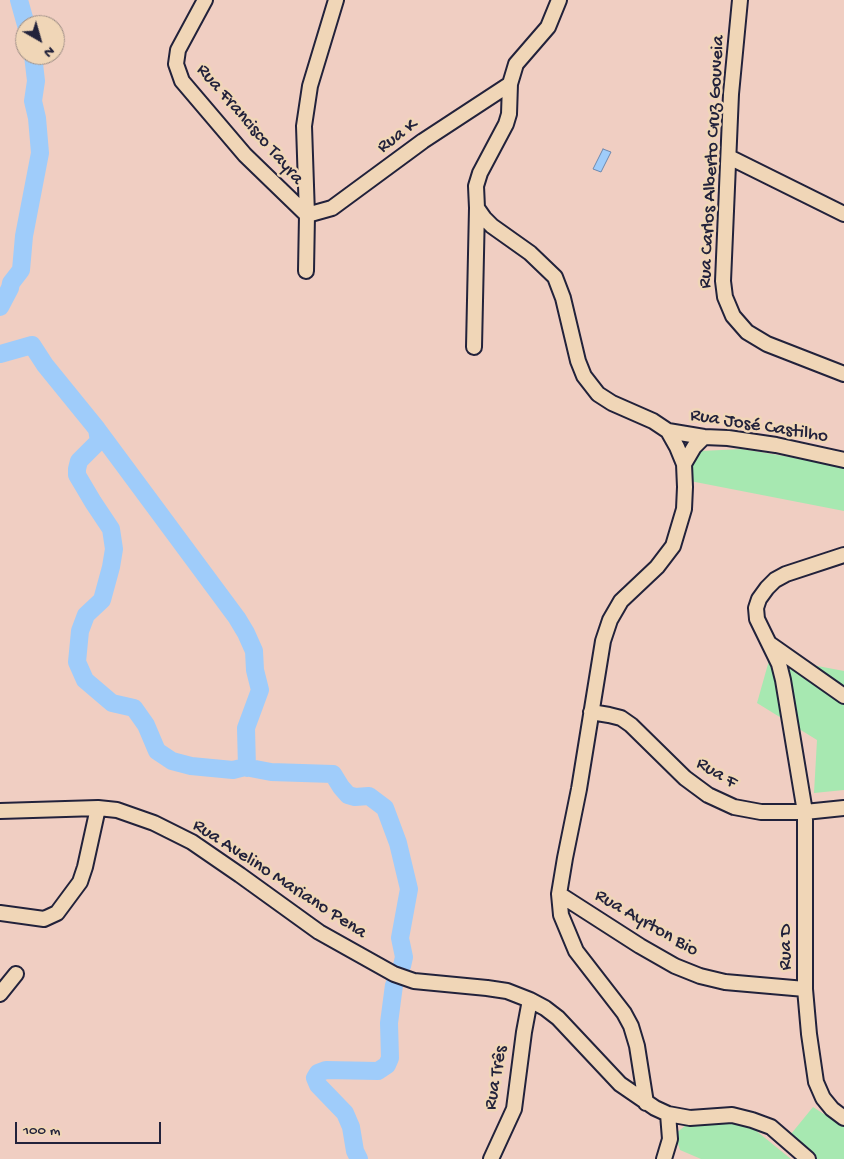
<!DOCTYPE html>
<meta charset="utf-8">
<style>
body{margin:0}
#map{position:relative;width:844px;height:1159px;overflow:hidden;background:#f0cec2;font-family:"Gochi Hand",sans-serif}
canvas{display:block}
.north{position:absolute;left:15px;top:15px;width:50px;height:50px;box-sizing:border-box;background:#f0d6b7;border:1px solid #9e8e85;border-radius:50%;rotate:142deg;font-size:14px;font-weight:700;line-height:20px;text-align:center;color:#22223b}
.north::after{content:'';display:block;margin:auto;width:18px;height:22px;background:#22223b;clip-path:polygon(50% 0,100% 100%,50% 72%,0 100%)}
.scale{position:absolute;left:15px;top:1122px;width:146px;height:22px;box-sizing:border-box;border:2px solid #22223b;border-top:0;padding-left:6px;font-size:15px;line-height:18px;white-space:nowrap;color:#22223b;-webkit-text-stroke:4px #f0d6b7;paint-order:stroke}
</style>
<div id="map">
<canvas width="844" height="1159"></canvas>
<div class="north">N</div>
<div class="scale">100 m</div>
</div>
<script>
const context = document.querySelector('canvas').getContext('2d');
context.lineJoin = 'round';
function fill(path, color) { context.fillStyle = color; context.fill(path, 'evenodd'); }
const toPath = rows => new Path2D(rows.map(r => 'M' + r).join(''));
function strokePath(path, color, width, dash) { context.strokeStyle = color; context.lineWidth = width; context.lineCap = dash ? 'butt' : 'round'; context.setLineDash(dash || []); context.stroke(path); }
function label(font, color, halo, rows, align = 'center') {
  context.font = font + ' "Gochi Hand",sans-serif'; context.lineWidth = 5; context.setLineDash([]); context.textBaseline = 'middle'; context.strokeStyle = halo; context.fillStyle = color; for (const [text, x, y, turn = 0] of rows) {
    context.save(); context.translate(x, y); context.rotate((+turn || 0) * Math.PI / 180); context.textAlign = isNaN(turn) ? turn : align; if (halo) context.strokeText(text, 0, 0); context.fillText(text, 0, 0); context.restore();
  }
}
fill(toPath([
 [742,449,844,466,844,511,685,480,701,451],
 [770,657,844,671,844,790,814,793,817,740,757,703],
 [813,1107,844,1127,844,1159,817,1159,791,1134],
 [724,1120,754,1129,791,1159,701,1159,680,1150,675,1134,686,1125]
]), '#a7e8b1');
const water = toPath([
 [603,149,611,152,601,172,593,169,603,149]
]);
fill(water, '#9fccfa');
strokePath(water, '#6d88ae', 1);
strokePath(toPath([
 [19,0,26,25],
 [0,307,10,288,11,283,21,270,24,236,40,153,37,118,33,101,36,81,33,55],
 [0,354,32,345,45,365,97,429,99,441,79,461,77,469,77,475,93,502,111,529,114,549,111,567,102,600,86,615,80,631,77,662,85,680,112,703,134,708,146,725,157,751,172,761,191,766,233,770,245,767,271,772,333,774,341,787,348,795,355,797,369,796,385,808,398,843,409,889,400,938,404,957,402,966],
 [97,429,237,618,246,633,254,651,255,670,260,690,246,728,247,768],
 [359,1159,355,1151,351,1127,345,1113,318,1085,315,1078,318,1073,326,1070,378,1071,387,1065,390,1058,389,1023,394,985]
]), '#9fccfa', 18);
const minor = toPath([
 [205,0,178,50,176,64,182,81,245,155,307,215],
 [740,0,731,94,723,281,725,297,733,316,747,332,767,344,844,374],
 [729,157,844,214],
 [477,208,484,218,492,226,530,253,555,277,563,298,578,361,584,376,598,394,612,403,653,421,668,431,677,447,684,464,685,487,684,509,673,546,657,567,621,601,610,620,603,641,579,789,565,858,559,894,561,915,576,951,624,1013,631,1026,637,1046,646,1103],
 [307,215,332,208,423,141,510,84],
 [306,271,307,215,304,126,310,86,336,0],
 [474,347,477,208,476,186,480,173,506,124,509,114,510,84,516,64,548,27,559,0],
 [668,431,704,437,728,438,776,445,844,460],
 [684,464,694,447,704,437],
 [844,555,786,574,775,580,767,588,759,599,756,608,757,619,779,664,783,680,805,812,805,989,809,1034,816,1082,823,1098,832,1109,844,1118],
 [770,644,844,696],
 [591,712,609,715,621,718,631,725,685,778,708,795,734,807,761,812,805,812,844,808],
 [0,811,98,808,117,810,154,823,192,842,240,875,319,932,394,974,414,981,487,988,507,991,530,1000,545,1008,558,1018,620,1084,655,1108,668,1114,690,1118,732,1115,752,1120,771,1127,808,1159],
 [559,894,640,946,675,966,700,976,725,982,805,989],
 [0,913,44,919,57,913,80,882,85,867,98,808],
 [0,994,16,974],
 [491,1159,514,1109,524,1032,530,1000],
 [664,1159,670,1139,668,1114]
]);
strokePath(minor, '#22223b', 18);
strokePath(minor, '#f0d6b7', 14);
label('19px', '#22223b', '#f0d6b7', [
 ["Rua Francisco Tayra",249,125,49],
 ["Rua K",398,137,-36],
 ["Rua Carlos Alberto Cruz Gouveia",713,162,-87],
 ["Rua José Castilho",759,427,9],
 ["Rua F",716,774,31],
 ["Rua Avelino Mariano Pena",279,880,33],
 ["Rua Ayrton Bio",646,924,30],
 ["Rua D",787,947,-90],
 ["Rua Três",497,1078,-80]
]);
</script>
